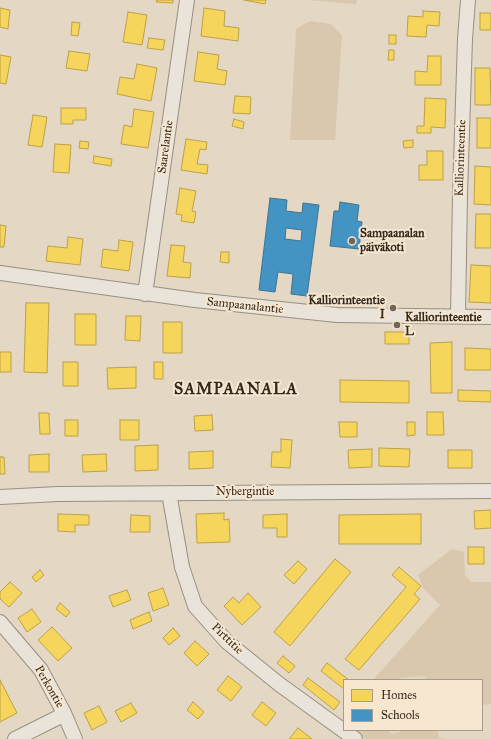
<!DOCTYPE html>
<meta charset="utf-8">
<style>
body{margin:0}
#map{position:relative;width:491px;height:739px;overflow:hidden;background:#e4d7c3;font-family:"IM FELL Great Primer",serif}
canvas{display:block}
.legend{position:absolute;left:343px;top:679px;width:140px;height:52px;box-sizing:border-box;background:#f7e7d0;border:1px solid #a99b89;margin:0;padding:5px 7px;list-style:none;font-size:12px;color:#35291e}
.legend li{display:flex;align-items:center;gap:8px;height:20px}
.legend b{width:20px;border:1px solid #a99b89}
</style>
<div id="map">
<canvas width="491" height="739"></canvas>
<ul class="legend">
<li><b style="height:11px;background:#f6d55c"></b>Homes</li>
<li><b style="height:11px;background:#4393c3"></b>Schools</li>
</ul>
</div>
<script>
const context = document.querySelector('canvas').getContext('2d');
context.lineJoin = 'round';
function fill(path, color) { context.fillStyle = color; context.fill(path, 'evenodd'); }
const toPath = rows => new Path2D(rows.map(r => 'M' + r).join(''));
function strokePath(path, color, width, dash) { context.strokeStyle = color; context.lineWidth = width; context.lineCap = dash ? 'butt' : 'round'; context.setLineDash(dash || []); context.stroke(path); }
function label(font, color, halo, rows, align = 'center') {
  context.font = font + ' "IM FELL Great Primer",serif'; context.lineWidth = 4; context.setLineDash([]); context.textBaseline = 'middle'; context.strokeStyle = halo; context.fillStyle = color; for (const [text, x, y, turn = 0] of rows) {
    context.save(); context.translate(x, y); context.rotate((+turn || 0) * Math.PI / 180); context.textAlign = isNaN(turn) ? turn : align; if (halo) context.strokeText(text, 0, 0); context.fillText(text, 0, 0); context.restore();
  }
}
fill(toPath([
 [308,0,357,0,356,4],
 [310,21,331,24,342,35,335,140,290,140,296,29],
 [452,549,464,552,465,575,472,582,491,582,491,704,482,705,482,680,427,680,424,676,401,678,399,680,373,680,440,605,423,588,418,575],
 [354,730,388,730,392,734,405,730,438,730,439,738,447,739,366,739]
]), '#dac8ae');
const homes = toPath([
 [157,0,173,0,173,3,156,2,157,0],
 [244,0,266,0,265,4,244,0],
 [0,8,10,10,8,29,0,27,0,8],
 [204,8,225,11,224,26,239,28,238,41,201,36,204,8],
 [423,11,440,12,439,26,427,25,426,37,407,36,408,16,423,17,423,11],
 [128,12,147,15,142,45,123,42,128,12],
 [480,13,491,13,491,30,480,30,480,13],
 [72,22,80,23,78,36,71,35,72,22],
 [389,35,396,35,396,44,389,44,389,35],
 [149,38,165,40,163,50,147,48,149,38],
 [389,50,394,50,394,60,388,60,389,50],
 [69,51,90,54,87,71,66,68,69,51],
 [198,52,219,55,217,69,227,71,225,85,194,81,198,52],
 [0,55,11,57,6,84,0,83,0,55],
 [428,56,441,56,441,85,415,85,415,71,427,72,428,56],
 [137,64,157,68,151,101,117,94,120,77,134,79,137,64],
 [475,68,490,68,491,105,475,105,475,68],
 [235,96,251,97,250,114,233,113,235,96],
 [425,98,446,99,445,128,431,127,431,133,417,133,417,126,424,126,425,98],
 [61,108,86,108,86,120,73,120,73,124,61,124,61,108],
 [134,109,154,112,148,148,121,144,124,125,132,127,134,109],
 [33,115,47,117,42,147,28,145,33,115],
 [477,118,491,118,491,148,477,148,477,118],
 [234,119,244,122,243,129,232,126,234,119],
 [186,139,207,142,206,150,200,149,197,164,208,165,207,174,181,170,186,139],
 [413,140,413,147,404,148,403,141,413,140],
 [80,141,89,142,88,149,79,148,80,141],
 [55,144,71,145,69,173,53,172,55,144],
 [427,151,443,151,443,180,419,180,419,165,427,165,427,151],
 [94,156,112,159,111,166,93,163,94,156],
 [475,166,491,167,491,205,474,204,475,166],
 [180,188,196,191,192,211,196,212,194,223,181,221,182,215,176,214,180,188],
 [476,214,491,214,491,248,475,248,476,214],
 [0,225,6,226,4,247,0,247,0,225],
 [68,237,83,239,80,265,46,261,48,246,67,248,68,237],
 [119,240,133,242,129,271,101,267,103,249,118,251,119,240],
 [171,245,185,246,183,262,191,263,190,278,167,276,171,245],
 [221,252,229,252,229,263,220,262,221,252],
 [471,265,491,266,491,303,469,302,471,265],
 [26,303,49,303,47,373,24,372,26,303],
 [75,314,96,314,96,345,75,345,75,314],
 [126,316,141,316,140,341,125,340,126,316],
 [163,322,182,322,182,353,163,353,163,322],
 [385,332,409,332,409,344,385,344,385,332],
 [452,342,452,393,431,393,430,343,452,342],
 [465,348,491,349,491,370,465,370,465,348],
 [0,352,11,352,11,372,0,372,0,352],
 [63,362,78,362,78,386,63,386,63,362],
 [154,362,163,362,163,379,154,379,154,362],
 [136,367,136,388,108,389,107,368,136,367],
 [340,380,409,381,409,403,340,402,340,380],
 [458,390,491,391,491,402,458,401,458,390],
 [427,412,443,412,444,435,427,435,427,412],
 [39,413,49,413,50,434,40,434,39,413],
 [212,415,213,430,195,431,194,416,212,415],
 [65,420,78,420,78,436,65,436,65,420],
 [120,420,139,420,139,440,120,440,120,420],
 [339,422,357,422,357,437,340,437,339,422],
 [407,422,415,422,415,435,407,436,407,422],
 [281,439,292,440,290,468,271,467,272,452,281,452,281,439],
 [158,445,158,470,135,471,135,446,158,445],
 [379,448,410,449,409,467,379,466,379,448],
 [372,449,372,467,349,468,348,450,372,449],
 [448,450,472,450,472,468,448,468,448,450],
 [213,451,213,468,189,469,189,452,213,451],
 [49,454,49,472,29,472,29,455,49,454],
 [106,454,107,471,83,472,82,455,106,454],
 [0,457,4,457,5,474,0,474,0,457],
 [491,510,491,528,475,529,474,511,491,510],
 [224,513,224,520,229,519,230,542,197,543,196,514,224,513],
 [58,514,89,515,89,525,75,525,75,532,58,531,58,514],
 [287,514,287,537,277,537,277,528,263,528,263,515,287,514],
 [421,514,421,544,339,544,339,515,421,514],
 [131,515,150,516,150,532,130,532,131,515],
 [468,547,484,547,484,564,468,564,468,547],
 [335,559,351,572,290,646,274,632,335,559],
 [298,561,307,569,294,584,284,575,298,561],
 [399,567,421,586,414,594,420,599,359,670,345,659,406,587,392,575,399,567],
 [40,570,44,575,36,582,32,577,40,570],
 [10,582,22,593,9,607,0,599,0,592,10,582],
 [163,588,169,605,153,611,148,593,163,588],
 [127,590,131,600,113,607,109,596,127,590],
 [248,593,261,607,242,625,224,606,233,597,239,603,248,593],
 [60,603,70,612,66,617,56,609,60,603],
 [32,609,41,622,27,632,18,618,32,609],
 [149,612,152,621,133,629,130,620,149,612],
 [52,627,72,648,58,661,38,640,52,627],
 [173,628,180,636,169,645,163,638,173,628],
 [195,641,209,654,197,666,184,653,195,641],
 [283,656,295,666,289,673,277,663,283,656],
 [327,663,349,680,344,680,344,689,321,671,327,663],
 [228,676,242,687,231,701,217,690,228,676],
 [308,678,340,702,334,710,303,685,308,678],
 [0,680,17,713,0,722,0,680],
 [193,702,204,712,198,719,187,710,193,702],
 [262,702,276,713,266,726,252,715,262,702],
 [131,703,137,713,121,722,115,711,131,703],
 [99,706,107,722,92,730,84,713,99,706],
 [298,728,312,739,289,739,298,728]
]);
fill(homes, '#f6d55c');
strokePath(homes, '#bca149', 1);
const schools = toPath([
 [270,198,287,200,286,211,302,213,303,203,319,205,307,296,291,294,293,274,278,272,275,292,259,290,270,198],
 [286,228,302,230,301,241,285,239,286,228],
 [340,202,359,205,357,221,362,222,359,249,330,246,334,211,339,211,340,202]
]);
fill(schools, '#4393c3');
strokePath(schools, '#3f7392', 1);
const minor = toPath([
 [0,273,195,300,337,315,491,317],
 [145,294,187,0],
 [458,316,460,194,465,39,468,0],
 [169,493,182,567,195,606,227,642,279,684,355,739],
 [0,497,58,494,491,491],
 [0,622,41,670,64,713,75,739],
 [15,739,57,718,64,713]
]);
strokePath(minor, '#988f83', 16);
strokePath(minor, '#e9e3d9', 14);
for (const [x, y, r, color] of [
 [352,241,4,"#726658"],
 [393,308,4,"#726658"],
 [397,325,4,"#726658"]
]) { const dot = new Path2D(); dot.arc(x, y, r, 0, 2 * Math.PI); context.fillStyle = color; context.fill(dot); strokePath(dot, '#f7e7d0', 1.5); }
label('12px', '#35291e', '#f7e7d0', [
 ["Saarelantie",166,147,-82],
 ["Kalliorinteentie",461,158,-88],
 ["Sampaanalantie",245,306,6],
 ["Nybergintie",245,492],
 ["Pirttitie",227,639,44],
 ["Perkontie",49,687,60]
]);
label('bold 12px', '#35291e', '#f7e7d0', [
 ["Sampaanalan",360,234],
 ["päiväkoti",360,248],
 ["Kalliorinteentie",385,301,"right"],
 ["I",385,315,"right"],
 ["Kalliorinteentie",405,318],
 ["L",405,332]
], 'left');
context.letterSpacing = '1px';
label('bold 16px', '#35291e', '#f7e7d0', [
 ["SAMPAANALA",236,390]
]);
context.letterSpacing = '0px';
</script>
